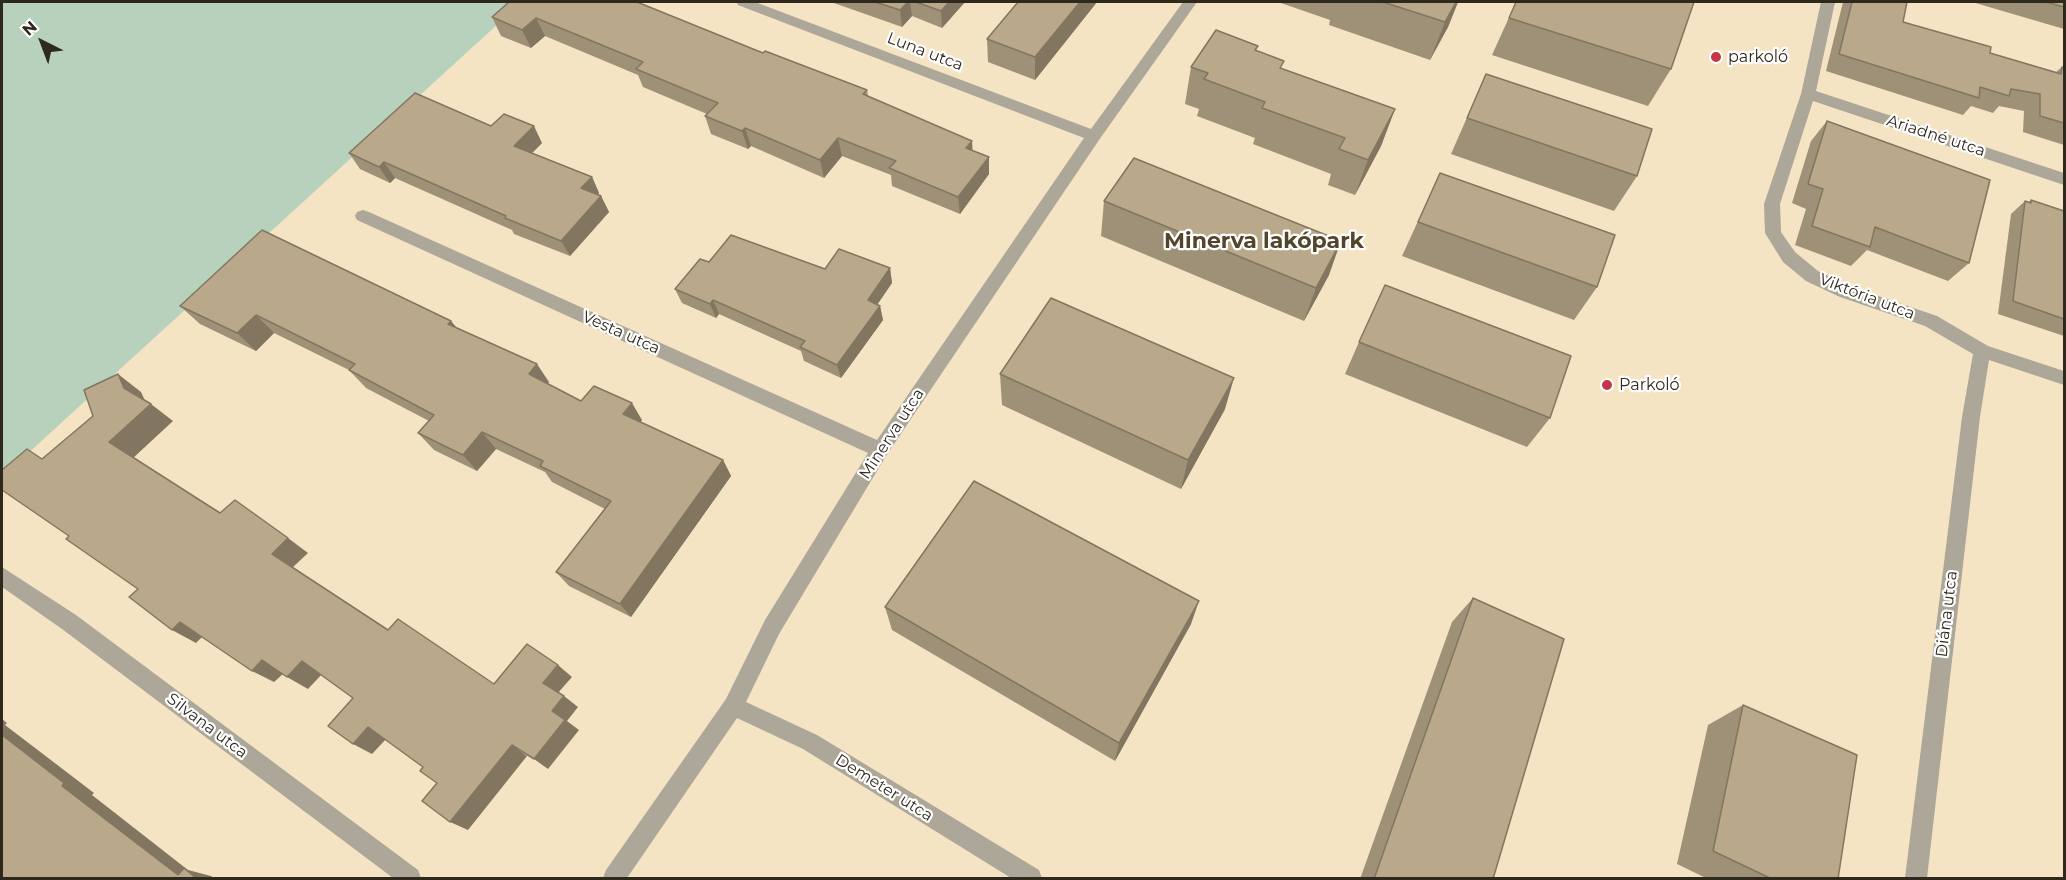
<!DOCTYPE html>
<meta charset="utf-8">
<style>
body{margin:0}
#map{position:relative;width:2066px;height:880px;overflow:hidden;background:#f5e4c3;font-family:Montserrat,sans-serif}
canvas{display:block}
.frame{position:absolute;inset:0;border:3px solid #2f281c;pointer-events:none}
.north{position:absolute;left:12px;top:12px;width:60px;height:60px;-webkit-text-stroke:4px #fff;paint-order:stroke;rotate:318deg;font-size:16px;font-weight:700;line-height:24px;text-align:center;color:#2f281c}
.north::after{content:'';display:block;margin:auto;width:21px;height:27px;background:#2f281c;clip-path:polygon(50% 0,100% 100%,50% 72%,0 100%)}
</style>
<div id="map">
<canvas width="2066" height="880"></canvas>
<div class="frame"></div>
<div class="north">N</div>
</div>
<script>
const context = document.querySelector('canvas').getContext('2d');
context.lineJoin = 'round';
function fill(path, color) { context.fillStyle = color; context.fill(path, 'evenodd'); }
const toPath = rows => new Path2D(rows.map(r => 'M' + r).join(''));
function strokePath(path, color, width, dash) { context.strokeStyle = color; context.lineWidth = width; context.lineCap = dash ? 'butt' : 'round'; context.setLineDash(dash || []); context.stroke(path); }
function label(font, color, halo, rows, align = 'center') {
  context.font = font + ' Montserrat,sans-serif'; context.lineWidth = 4.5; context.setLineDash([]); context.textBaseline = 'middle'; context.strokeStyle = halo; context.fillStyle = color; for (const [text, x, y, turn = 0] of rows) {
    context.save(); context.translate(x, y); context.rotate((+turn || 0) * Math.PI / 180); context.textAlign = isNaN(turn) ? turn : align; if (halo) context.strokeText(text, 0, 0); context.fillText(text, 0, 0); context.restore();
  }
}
fill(toPath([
 [2,2,522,2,2,477]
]), '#b7d1bc');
fill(toPath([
 [736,2,755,2,1091,129,1183,2,1197,2,1099,140,886,456,779,634,746,702,817,735,1039,870,1042,878,1011,878,803,749,737,718,627,878,603,878,606,870,726,699,765,620,868,453,357,220,355,216,357,212,363,210,369,212,877,440,1084,138,738,5,736,2],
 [1821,2,1835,2,1816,91,2064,173,2064,185,1813,101,1780,204,1781,232,1795,252,1818,271,1852,287,1937,316,1988,346,2064,371,2064,385,1989,360,1980,417,1927,878,1905,878,1962,417,1973,354,1925,326,1840,297,1806,281,1783,262,1765,233,1764,204,1801,94,1821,2],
 [2,567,76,615,418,870,421,878,393,878,62,629,2,587,2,567]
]), '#aca799');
fill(toPath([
 [509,2,763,53,867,90,868,96,972,150,989,174,960,214,892,186,891,175,842,156,824,178,751,146,748,149,711,134,705,116,707,114,643,87,638,75,545,36,531,48,501,36,492,17],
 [831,2,965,2,942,28,912,16,902,27],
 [1018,2,1097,2,1035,80,988,62,987,39],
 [1278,2,1458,2,1448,27,1430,60,1329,25,1330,20],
 [1516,2,1671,69,1648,106,1492,55],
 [1843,2,1907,2,1903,22,1990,53,2056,72,2062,67,2064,68,2064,145,2023,132,2024,111,1999,106,1993,113,1971,106,1963,115,1826,71],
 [1972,2,2064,2,2064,29],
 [1257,51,1282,69,1395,109,1381,146,1355,195,1328,185,1331,174,1253,144,1255,138,1197,116,1199,109,1185,104,1191,67],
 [1486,74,1637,176,1614,211,1451,154],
 [1827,121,1969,263,1948,281,1867,250,1851,266,1795,245,1806,209,1792,203,1811,141],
 [491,126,542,143,532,153,592,177,599,193,598,194,601,196,609,212,570,256,514,234,512,230,395,178,390,183,360,169,349,153],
 [1440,173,1597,287,1574,320,1402,256],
 [2031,200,2064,211,2064,336,1998,314,2011,214,2025,201,2029,202],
 [1104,201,1329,275,1304,321,1101,236],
 [890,268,892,283,877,304,880,306,883,320,841,378,804,361,801,351,719,314,716,318,682,303,675,289,825,269],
 [180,306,451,321,457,328,549,382,547,384,581,401,642,420,640,422,723,460,731,476,631,617,569,586,556,572,605,509,552,482,545,472,496,449,477,471,434,450,418,433,429,421,366,388,349,370,274,333,256,351,200,324],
 [1359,342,1550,418,1527,447,1345,374],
 [1000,374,1225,409,1181,489,1002,405],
 [1473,598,1493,879,1360,879,1452,622],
 [885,607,1191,624,1115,761,892,630],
 [1743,705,1838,879,1708,879,1677,864,1708,725]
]), '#9f9177');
fill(toPath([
 [908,2,910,2,912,16,902,27,900,10],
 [949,2,965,2,942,28,941,11],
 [1080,2,1097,2,1035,80,1035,57],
 [1456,2,1458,2,1448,27,1430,60,1445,22],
 [536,18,545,36,531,48,522,30],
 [1395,109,1381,146,1355,195,1368,160],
 [534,126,542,143,523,162,514,146],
 [745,128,751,146,748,149,742,131],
 [838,138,842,156,824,178,820,160],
 [972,141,973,158,966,148],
 [989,157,989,174,960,214,958,197],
 [384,162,395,178,390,183,379,167],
 [592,177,599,193,589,204,581,188],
 [601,196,609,212,570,256,561,241],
 [1341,241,1329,275,1304,321,1316,288],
 [890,268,892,283,871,314,868,300],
 [713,300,719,314,716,318,710,304],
 [880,306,883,320,841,378,837,365],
 [256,315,274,333,256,351,237,333],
 [451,321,465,339,448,324],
 [537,364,549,382,541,391,529,374],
 [118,374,141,392,147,405,124,388],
 [1234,378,1225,409,1181,489,1188,460],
 [632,403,642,420,633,431,623,414],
 [151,404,173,421,132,459,109,442],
 [482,432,496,449,477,471,463,455],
 [723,460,731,476,631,617,620,604],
 [288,538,308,553,292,568,272,554],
 [1199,601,1191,624,1115,761,1119,743],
 [180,622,204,635,196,643,172,630],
 [262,660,284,673,274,682,252,671],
 [302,661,323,673,308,689,287,677],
 [558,665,572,677,557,694,543,683],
 [564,696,578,707,567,721,579,730,548,769,534,759,552,711],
 [2,719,7,723,5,725,94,793,92,795,188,870,211,876,215,879,190,879,178,875,62,786,2,735],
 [368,727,387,738,372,754,353,744],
 [512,745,527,756,468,830,450,822]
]), '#827661');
const building = toPath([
 [509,2,637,2,763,53,765,51,867,90,863,94,972,141,966,148,989,157,958,197,889,168,896,161,838,138,820,160,745,128,742,131,705,116,718,103,636,69,643,62,536,18,522,30,492,17,509,2],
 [875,2,908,2,900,10,875,2],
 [916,2,949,2,941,11,916,2],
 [1018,2,1080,2,1035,57,987,39,1018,2],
 [1383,2,1456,2,1445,22,1383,2],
 [1516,2,1694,2,1671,69,1509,18,1516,2],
 [1852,2,1907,2,1903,22,1991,47,1990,53,2061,74,2062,67,2064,68,2064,123,2040,116,2040,94,2011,89,2009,96,1980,87,1979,98,1839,54,1852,2],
 [2046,2,2064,2,2064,7,2046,2],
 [1216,30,1258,46,1255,50,1284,61,1280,68,1395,109,1368,160,1339,149,1345,138,1262,108,1265,102,1204,79,1208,73,1191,67,1216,30],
 [1486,74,1652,129,1637,176,1467,118,1486,74],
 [415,93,491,126,504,114,534,126,514,146,592,177,581,188,601,196,561,241,505,218,506,216,384,162,379,167,349,153,415,93],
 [1827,121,1990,180,1969,263,1875,227,1870,247,1812,226,1823,189,1808,184,1827,121],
 [1134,158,1341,241,1316,288,1104,201,1134,158],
 [1440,173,1615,235,1597,287,1418,222,1440,173],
 [2031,200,2064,211,2064,319,2013,301,2025,201,2031,203,2031,200],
 [262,230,451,321,448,324,537,364,529,374,581,401,594,386,632,403,623,414,723,460,620,604,556,572,611,501,540,466,543,461,482,432,463,455,418,433,434,415,349,370,355,364,256,315,237,333,180,306,262,230],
 [731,235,825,269,839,249,890,268,868,300,880,306,837,365,800,347,805,341,713,300,710,304,675,289,700,259,709,262,731,235],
 [1385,285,1571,356,1550,418,1359,342,1385,285],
 [1051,298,1234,378,1188,460,1000,374,1051,298],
 [118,374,124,388,151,404,109,442,220,513,235,500,288,538,272,554,388,630,398,619,494,684,527,644,558,665,543,683,564,696,552,711,565,720,534,759,512,745,450,822,422,801,437,783,420,771,423,767,368,727,353,744,328,726,353,698,302,661,287,677,262,660,252,671,180,622,172,630,129,597,138,589,66,539,69,536,2,490,2,470,27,449,42,459,93,416,84,390,118,374],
 [974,481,1199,601,1119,743,885,607,974,481],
 [1473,598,1564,639,1493,879,1374,879,1473,598],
 [1743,705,1857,755,1838,879,1772,879,1713,851,1743,705],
 [2,735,64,783,62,786,178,875,184,868,197,879,2,879,2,735]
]);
fill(building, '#b9a98a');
strokePath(building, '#827661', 1.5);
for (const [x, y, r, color] of [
 [1716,57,6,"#c53546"],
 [1607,385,6,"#c53546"]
]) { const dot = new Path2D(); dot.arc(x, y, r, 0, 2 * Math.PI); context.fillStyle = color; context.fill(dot); strokePath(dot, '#fff', 2); }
label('16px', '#2f281c', '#fff', [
 ["Luna utca",925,52,21],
 ["Ariadné utca",1936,136,18],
 ["Viktória utca",1867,297,21],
 ["Vesta utca",621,333,24],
 ["Minerva utca",892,434,-57],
 ["Diána utca",1947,614,-83],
 ["Silvana utca",207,726,37],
 ["Demeter utca",884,788,32]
]);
label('16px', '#2f281c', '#fff', [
 ["parkoló",1728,57],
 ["Parkoló",1619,385]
], 'left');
label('bold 22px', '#534529', '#fff', [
 ["Minerva lakópark",1264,242]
]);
</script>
